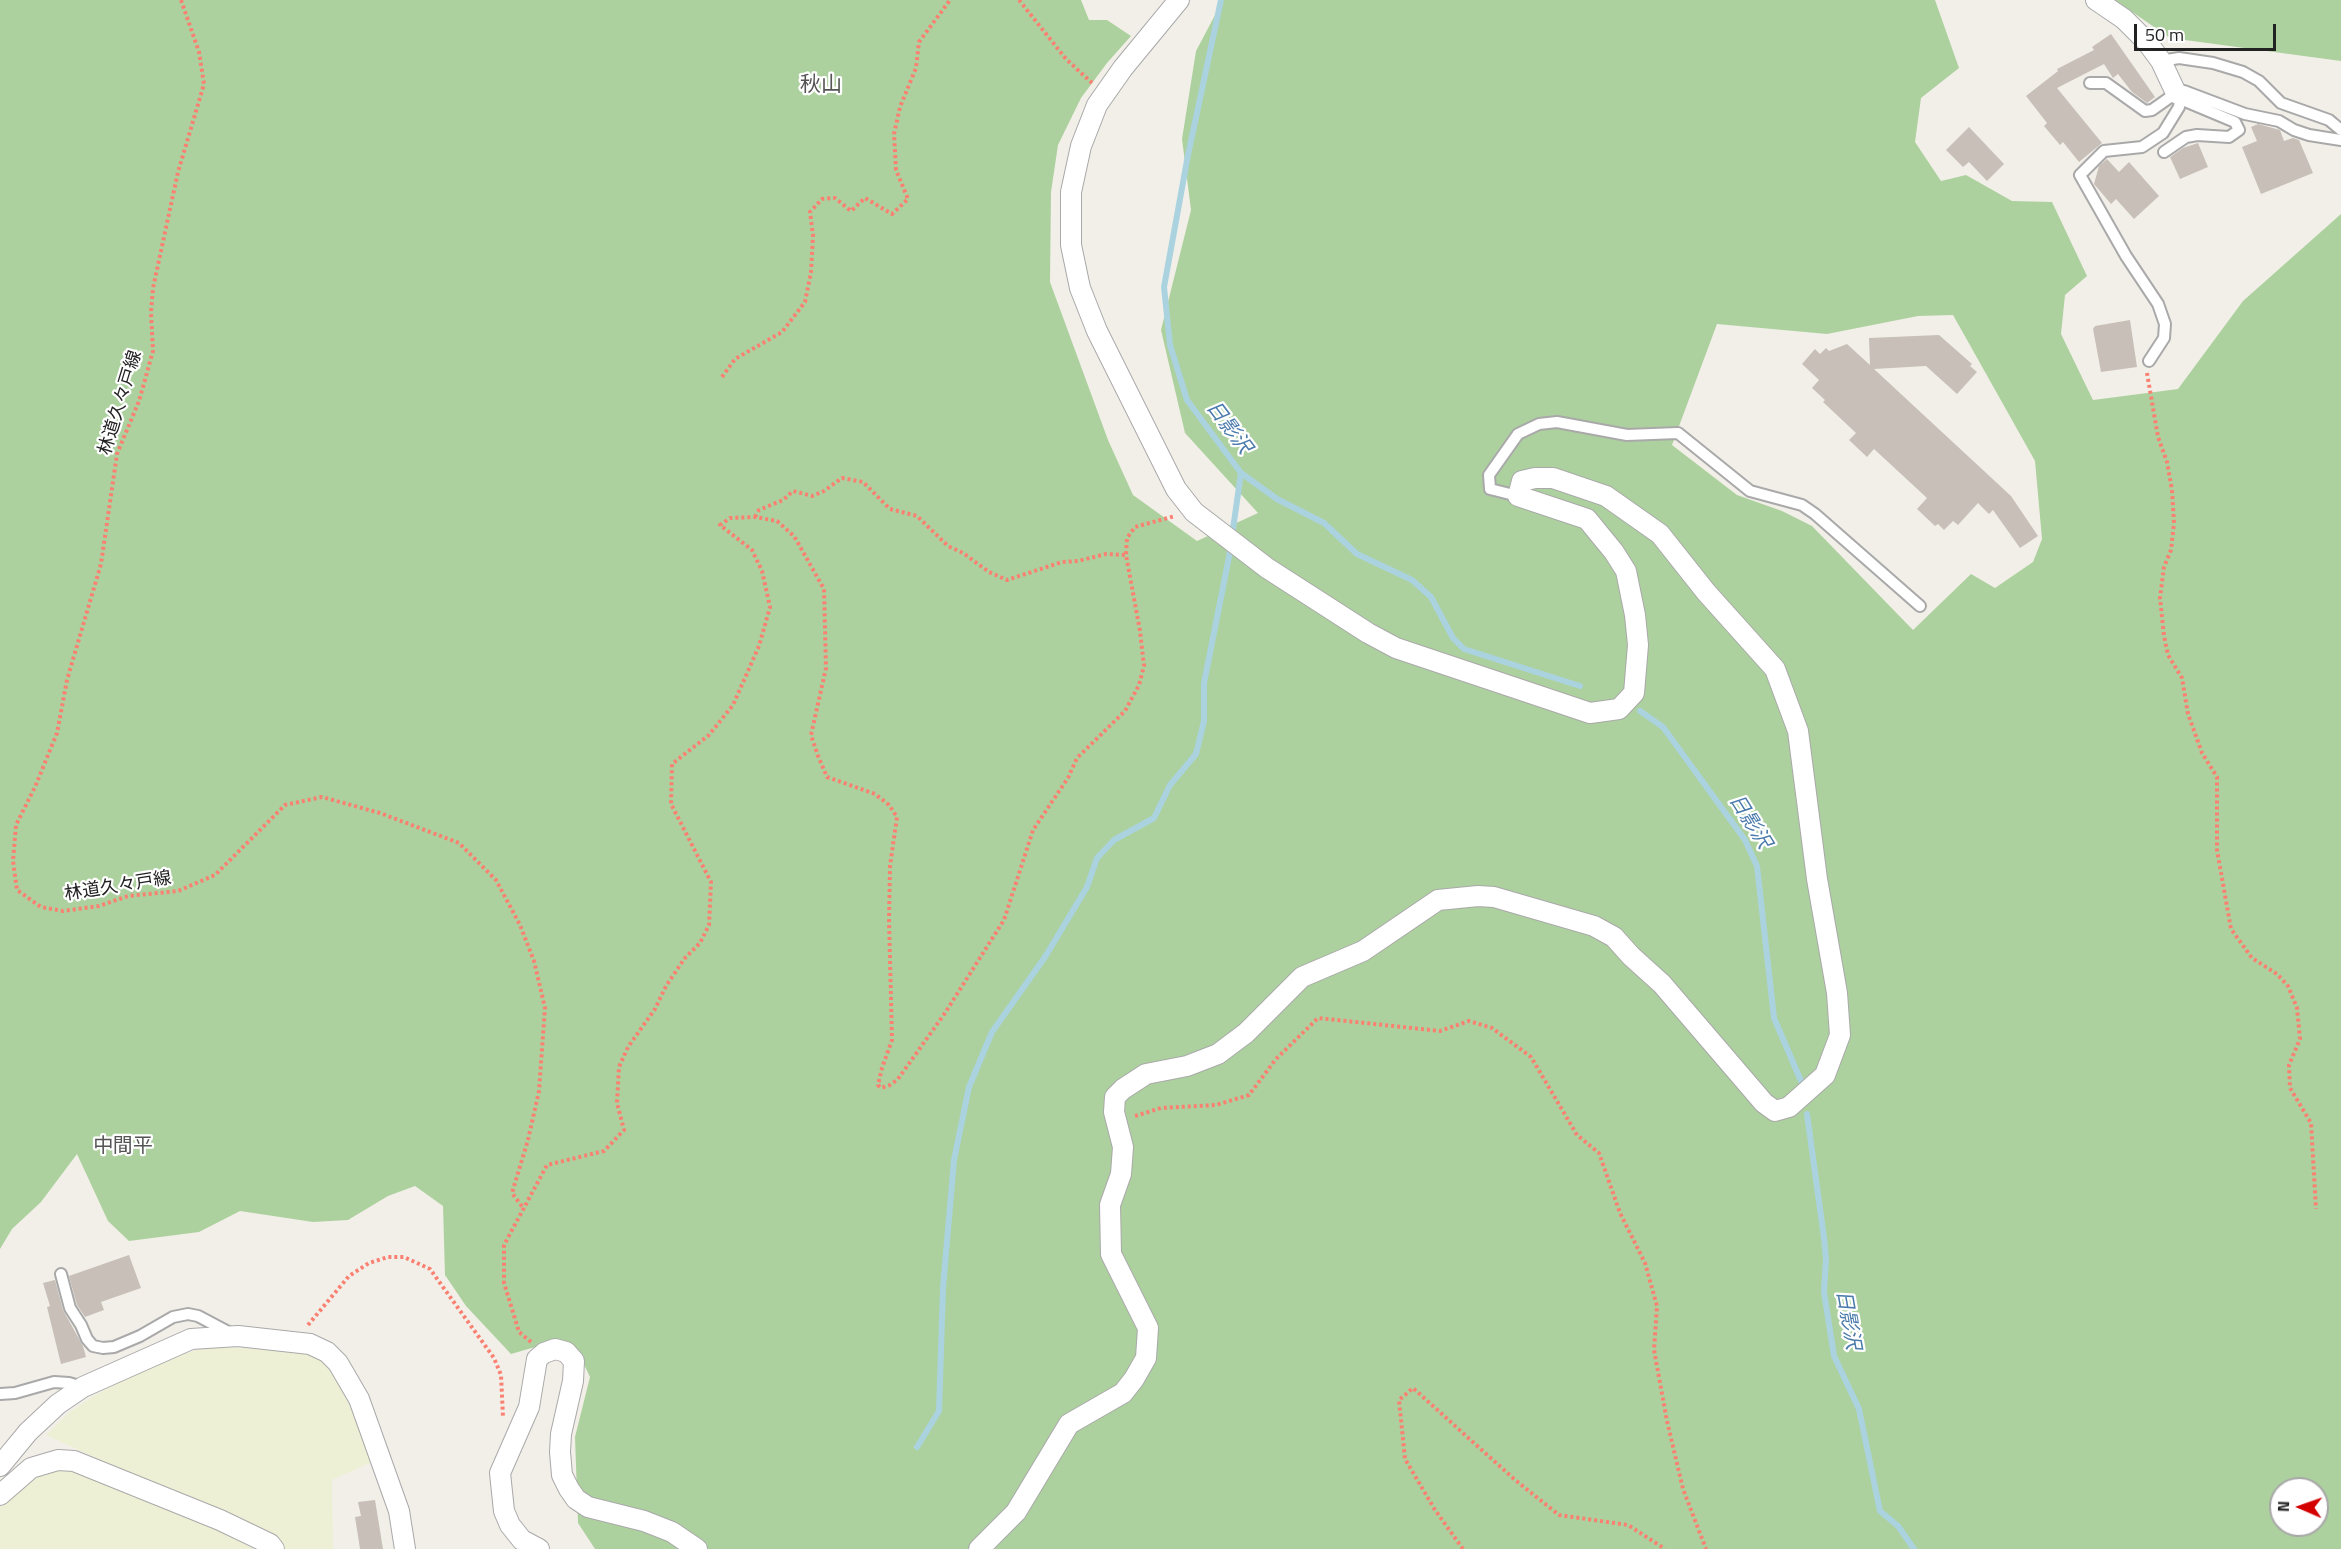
<!DOCTYPE html>
<meta charset="utf-8">
<style>
body{margin:0}
#map{position:relative;width:2341px;height:1549px;overflow:hidden;background:#f2efe9;font-family:"Titillium Web",sans-serif}
canvas{display:block}
.north{position:absolute;left:2269px;top:1477px;width:60px;height:60px;box-sizing:border-box;background:#fff;border:2px solid #a7a7a7;border-radius:50%;rotate:272deg;font-size:16px;font-weight:700;line-height:24px;text-align:center;color:#222}
.north::after{content:'';display:block;margin:auto;width:21px;height:27px;background:#d40000;clip-path:polygon(50% 0,100% 100%,50% 72%,0 100%)}
.scale{position:absolute;left:2134px;top:24px;width:142px;height:27px;box-sizing:border-box;border:3px solid #222;border-top:0;padding-left:8px;font-size:18px;line-height:21px;white-space:nowrap;color:#222;-webkit-text-stroke:4px #fff;paint-order:stroke}
</style>
<div id="map">
<canvas width="2341" height="1549"></canvas>
<div class="north">N</div>
<div class="scale">50 m</div>
</div>
<script>
const context = document.querySelector('canvas').getContext('2d');
context.lineJoin = 'round';
function fill(path, color) { context.fillStyle = color; context.fill(path, 'evenodd'); }
const toPath = rows => new Path2D(rows.map(r => 'M' + r).join(''));
function strokePath(path, color, width, dash) { context.strokeStyle = color; context.lineWidth = width; context.lineCap = dash ? 'butt' : 'round'; context.setLineDash(dash || []); context.stroke(path); }
function label(font, color, halo, rows, align = 'center') {
  context.font = font + ' "Titillium Web","Noto Sans JP",sans-serif'; context.lineWidth = 4.5; context.setLineDash([]); context.textBaseline = 'middle'; context.strokeStyle = halo; context.fillStyle = color; for (const [text, x, y, turn = 0] of rows) {
    context.save(); context.translate(x, y); context.rotate((+turn || 0) * Math.PI / 180); context.textAlign = isNaN(turn) ? turn : align; if (halo) context.strokeText(text, 0, 0); context.fillText(text, 0, 0); context.restore();
  }
}
fill(toPath([
 [207,1346,302,1352,322,1357,337,1374,372,1462,332,1480,333,1549,285,1549,278,1541,46,1435,70,1412,97,1394,149,1367],
 [58,1468,78,1469,189,1515,254,1549,0,1549,0,1502,36,1474]
]), '#eef0d5');
fill(toPath([
 [0,0,1081,0,1089,20,1107,20,1131,36,1107,63,1081,98,1058,145,1051,192,1050,282,1108,440,1133,495,1197,541,1258,513,1185,433,1161,330,1191,210,1182,139,1196,51,1223,0,1935,0,1959,68,1921,98,1915,142,1941,181,1966,175,2012,201,2052,202,2087,276,2065,295,2061,334,2093,400,2178,389,2243,301,2341,214,2341,1549,595,1549,578,1523,575,1437,590,1377,577,1350,549,1343,511,1354,466,1306,445,1275,443,1206,415,1186,388,1196,348,1220,313,1222,240,1211,199,1232,129,1241,108,1221,77,1154,41,1202,12,1229,0,1249],
 [1953,315,2035,461,2042,539,2033,562,1995,588,1971,574,1913,630,1812,526,1782,511,1737,495,1672,445,1717,324,1827,334,1918,316],
 [2281,1489,2317,1489,2317,1525,2281,1525],
 [2115,0,2341,0,2341,61,2170,38]
]), '#add19e');
strokePath(toPath([
 [1221,0,1188,155,1164,287,1170,345,1187,400,1241,473,1277,499,1324,523,1357,554,1412,580,1431,597,1453,638,1464,649,1580,686],
 [1640,711,1663,727,1745,840,1757,866,1774,1018,1801,1081],
 [1807,1114,1824,1238,1826,1259,1824,1292,1834,1356,1859,1409,1880,1511,1898,1526,1914,1549],
 [917,1447,939,1411,943,1288,954,1160,969,1087,992,1032,1045,957,1087,887,1097,858,1114,840,1154,818,1170,785,1196,754,1204,721,1204,683,1229,557,1241,473]
]), '#aad3df', 6);
fill(toPath([
 [2111,34,2155,97,2147,103,2132,92,2118,74,2113,78,2104,64,2057,88,2102,143,2079,162,2063,142,2060,145,2044,126,2047,123,2026,96,2058,71,2057,69,2094,50,2092,47],
 [2258,124,2280,130,2284,141,2293,138,2299,140,2313,173,2261,194,2242,147,2257,141,2251,127],
 [1969,127,2004,164,1987,181,1969,162,1963,167,1946,150],
 [2198,143,2208,167,2180,179,2170,157,2183,148],
 [2107,159,2119,172,2129,162,2159,196,2134,219,2116,199,2111,204,2094,184,2099,166],
 [2130,320,2137,367,2101,372,2093,329,2095,326],
 [1939,335,1972,364,1970,366,1977,372,1957,394,1926,366,1874,369,2011,496,2038,536,2020,548,1993,510,1989,514,1978,503,1958,525,1953,521,1944,530,1938,524,1935,526,1917,509,1927,498,1874,449,1867,457,1849,440,1856,433,1823,402,1825,400,1812,388,1819,380,1802,364,1815,349,1820,354,1826,348,1829,351,1847,344,1870,365,1869,338],
 [129,1255,141,1288,101,1302,104,1310,85,1317,77,1305,69,1276],
 [55,1280,63,1310,83,1346,86,1357,61,1364,47,1307,50,1306,43,1283],
 [375,1500,383,1549,360,1549,355,1517,361,1516,358,1502]
]), '#c7bfb8');
const service = toPath([
 [2161,61,2179,58,2213,63,2243,72,2259,81,2281,103,2329,120,2341,130],
 [2090,83,2106,83,2145,111,2152,110,2176,93,2184,91,2245,114,2279,121,2294,130,2309,135,2341,140],
 [2164,152,2186,137,2197,135,2229,137,2239,130,2235,122,2180,99],
 [2149,361,2164,338,2165,324,2158,304,2126,256,2080,175,2104,151,2142,147,2163,133,2179,107,2180,99,2176,93],
 [1518,496,1490,489,1489,475,1518,434,1539,424,1557,422,1627,435,1678,433,1750,491,1802,505,1815,514,1920,606],
 [61,1274,70,1308,81,1325,87,1339,93,1346,103,1348,114,1347,140,1336,173,1317,188,1314,198,1316,232,1334],
 [0,1394,15,1393,54,1382,69,1383,82,1387]
]);
const minor = toPath([
 [2096,0,2124,19,2147,42,2161,61,2176,93],
 [0,1466,28,1432,58,1404,83,1387,191,1339,238,1336,310,1344,327,1352,338,1363,359,1399,399,1511,405,1549],
 [0,1495,31,1468,58,1460,74,1461,220,1520,270,1544,274,1549],
 [539,1549,522,1540,510,1525,504,1511,500,1473,529,1407,537,1359,544,1353,555,1349,566,1352,574,1361,573,1381,561,1434,560,1452,562,1475,569,1489,576,1499,588,1507,644,1521,672,1532,697,1549],
 [979,1549,1016,1512,1069,1424,1123,1393,1134,1379,1146,1358,1148,1328,1111,1254,1110,1205,1121,1174,1123,1147,1114,1112,1115,1097,1123,1089,1146,1074,1187,1066,1218,1054,1246,1033,1302,977,1363,951,1438,900,1478,896,1494,897,1594,926,1614,937,1631,956,1662,984,1764,1103,1775,1111,1789,1107,1825,1075,1840,1035,1837,993,1817,879,1798,731,1775,669,1706,592,1660,534,1606,496,1553,478,1535,478,1522,481,1518,496,1587,519,1614,552,1626,571,1635,615,1638,645,1634,693,1619,709,1590,713,1396,648,1368,633,1267,568,1194,512,1176,489,1097,331,1080,288,1071,245,1071,192,1081,146,1097,105,1123,68,1179,0]
]);
strokePath(service, '#a9a9a9', 14);
strokePath(minor, '#a9a9a9', 22);
strokePath(toPath([
 [181,0,199,52,204,84,178,172,153,288,151,312,153,351,139,401,117,454,101,564,67,680,57,733,35,787,16,825,13,861,17,890,41,907,63,911,99,906,128,896,178,891,215,875,285,805,322,797,380,813,459,843,496,880,520,925,534,961,545,1008,539,1091,528,1140,512,1193,524,1209],
 [1019,0,1066,59,1092,83],
 [2147,373,2158,437,2167,462,2172,490,2174,523,2171,550,2164,567,2160,598,2164,636,2168,655,2182,678,2188,714,2202,753,2217,777,2217,850,2231,929,2252,958,2277,974,2288,986,2297,1008,2300,1039,2289,1065,2290,1088,2311,1123,2316,1209],
 [722,377,735,359,782,332,805,302,811,272,813,235,810,212,822,199,835,198,851,211,865,198,892,214,908,199,896,170,894,134,900,107,916,68,919,42,950,0],
 [755,517,759,510,783,500,793,491,812,496,824,491,842,478,863,482,890,509,917,516,948,546,963,553,989,572,1007,580,1062,562,1078,561,1106,554,1126,555],
 [1135,1116,1161,1108,1216,1105,1249,1095,1276,1059,1318,1018,1440,1031,1469,1021,1492,1028,1531,1057,1577,1135,1599,1153,1620,1213,1645,1263,1657,1306,1654,1350,1667,1421,1683,1489,1706,1549],
 [308,1325,349,1276,369,1263,388,1257,404,1257,430,1269,494,1358,501,1375,503,1417],
 [531,1342,519,1332,504,1283,504,1245,547,1165,604,1151,624,1130,617,1103,619,1067,628,1047,655,1009,666,986,685,958,700,943,709,925,711,882,671,804,672,764,709,735,733,705,759,646,770,607,762,571,752,550,720,525,730,518,755,517,777,521,794,536,824,589,826,668,811,735,818,756,827,777,875,794,889,805,897,817,890,866,889,919,892,1040,882,1068,878,1085,881,1088,890,1085,898,1079,945,1013,1004,920,1033,830,1068,778,1077,758,1125,711,1139,685,1144,666,1140,631,1126,555,1127,538,1135,527,1175,516],
 [1463,1549,1435,1510,1405,1459,1399,1400,1413,1388,1514,1479,1559,1515,1628,1525,1665,1549]
]), '#fa8072', 4, [3, 3]);
strokePath(service, '#fff', 10);
strokePath(minor, '#fff', 20);
label('18px', '#222', '#fff', [
 ["林道久々戸線",121,403,-73],
 ["林道久々戸線",118,887,-9]
]);
label('italic 20px', '#4a7aab', '#fff', [
 ["日影沢",1228,428,53],
 ["日影沢",1749,822,58],
 ["日影沢",1847,1320,80]
]);
label('20px', '#555', '#fff', [
 ["中間平",123,1147]
]);
label('21px', '#555', '#fff', [
 ["秋山",821,86]
]);
</script>
